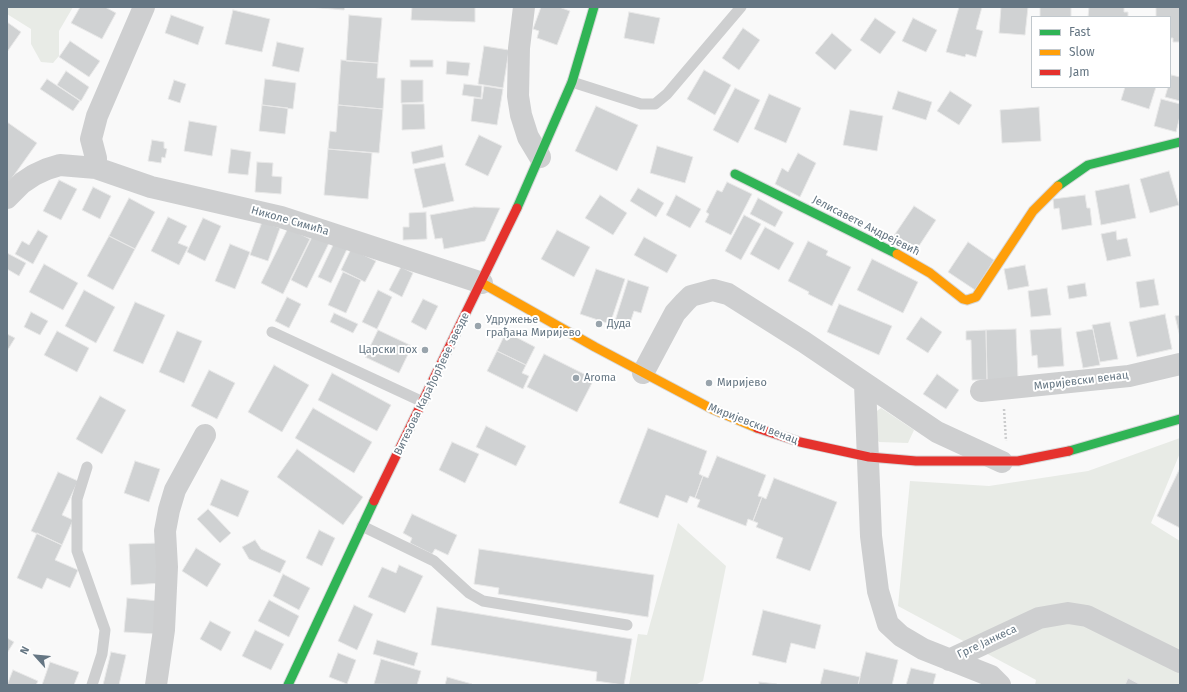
<!DOCTYPE html>
<meta charset="utf-8">
<style>
body{margin:0}
#map{position:relative;width:1187px;height:692px;overflow:hidden;background:#f9f9f9;font-family:"Fira Sans",sans-serif}
canvas{display:block}
.frame{position:absolute;inset:0;border:8px solid #657683;pointer-events:none}
.legend{position:absolute;left:1031px;top:16px;width:140px;height:72px;box-sizing:border-box;background:#fff;border:1px solid #c1c8cd;margin:0;padding:5px 7px;list-style:none;font-size:12px;color:#657683}
.legend li{display:flex;align-items:center;gap:8px;height:20px}
.legend b{width:20px;border:1px solid #c1c8cd}
.north{position:absolute;left:16px;top:636px;width:40px;height:40px;-webkit-text-stroke:3px #fff;paint-order:stroke;rotate:297deg;font-size:11px;font-weight:700;line-height:16px;text-align:center;color:#657683}
.north::after{content:'';display:block;margin:auto;width:14px;height:18px;background:#657683;clip-path:polygon(50% 0,100% 100%,50% 72%,0 100%)}
</style>
<div id="map">
<canvas width="1187" height="692"></canvas>
<div class="frame"></div>
<ul class="legend">
<li><b style="height:5px;background:#30b455"></b>Fast</li>
<li><b style="height:5px;background:#ff9f0a"></b>Slow</li>
<li><b style="height:5px;background:#e5322d"></b>Jam</li>
</ul>
<div class="north">N</div>
</div>
<script>
const context = document.querySelector('canvas').getContext('2d');
context.lineJoin = 'round';
function fill(path, color) { context.fillStyle = color; context.fill(path, 'evenodd'); }
const toPath = rows => new Path2D(rows.map(r => 'M' + r).join(''));
function strokePath(path, color, width, dash) { context.strokeStyle = color; context.lineWidth = width; context.lineCap = dash ? 'butt' : 'round'; context.setLineDash(dash || []); context.stroke(path); }
function label(font, color, halo, rows, align = 'center') {
  context.font = font + ' "Fira Sans",sans-serif'; context.lineWidth = 4; context.setLineDash([]); context.textBaseline = 'middle'; context.strokeStyle = halo; context.fillStyle = color; for (const [text, x, y, turn = 0] of rows) {
    context.save(); context.translate(x, y); context.rotate((+turn || 0) * Math.PI / 180); context.textAlign = isNaN(turn) ? turn : align; if (halo) context.strokeText(text, 0, 0); context.fillText(text, 0, 0); context.restore();
  }
}
fill(toPath([
 [7,7,73,7,59,31,59,56,53,63,41,62,31,44,31,29,7,14],
 [881,408,914,430,908,443,879,442,874,435,874,413],
 [1180,438,1180,453,1151,523,1180,541,1180,685,1035,685,1036,680,898,606,910,481,989,486,1088,471],
 [678,523,726,566,703,681,695,685,629,685,638,634,647,635]
]), '#e8ebe6');
const building = toPath([
 [80,7,105,7,116,13,102,39,71,23,80,7],
 [309,7,345,7,344,10,309,7],
 [412,7,475,7,475,22,411,20,412,7],
 [541,7,559,7,570,11,557,45,537,38,539,31,533,29,541,7],
 [959,7,982,7,976,29,983,31,976,57,966,54,965,57,946,52,959,7],
 [1001,7,1028,7,1025,35,999,33,1001,7],
 [1040,7,1071,7,1071,17,1040,17,1040,7],
 [1089,7,1124,7,1124,12,1128,12,1128,17,1088,17,1089,7],
 [1156,7,1180,7,1180,42,1173,42,1173,38,1170,38,1170,17,1156,17,1156,7],
 [233,10,270,19,262,52,225,44,233,10],
 [629,12,660,18,654,44,624,38,629,12],
 [171,15,204,27,198,45,165,33,171,15],
 [349,15,382,18,378,63,346,61,349,15],
 [875,18,896,32,880,54,860,40,875,18],
 [913,18,937,30,926,52,902,41,913,18],
 [7,22,21,32,7,52,7,22],
 [743,28,760,40,739,70,722,58,743,28],
 [832,33,852,50,835,70,815,53,832,33],
 [70,41,100,61,89,77,59,57,70,41],
 [277,42,304,48,299,72,272,66,277,42],
 [484,46,509,50,503,88,478,84,484,46],
 [341,60,378,63,377,78,385,78,383,109,338,105,341,60],
 [410,60,433,60,433,67,410,67,410,60],
 [447,61,470,63,468,76,446,74,447,61],
 [704,70,731,85,715,115,687,99,704,70],
 [66,71,89,87,81,101,57,85,66,71],
 [1171,75,1180,77,1180,101,1165,97,1168,87,1170,87,1171,75],
 [47,79,80,101,73,111,40,89,47,79],
 [265,79,296,83,293,109,262,105,265,79],
 [174,80,186,84,180,103,168,99,174,80],
 [401,80,423,80,423,102,401,103,401,80],
 [464,84,482,86,481,98,462,95,464,84],
 [484,86,503,89,497,125,471,121,474,98,482,99,484,86],
 [1125,87,1156,87,1149,109,1121,100,1125,87],
 [735,88,760,100,738,143,713,130,735,88],
 [898,91,932,102,926,120,892,109,898,91],
 [950,91,972,105,959,125,937,111,950,91],
 [769,94,801,108,786,143,754,129,769,94],
 [1161,99,1180,104,1180,116,1176,132,1154,126,1161,99],
 [402,104,424,104,425,129,402,130,402,104],
 [262,105,288,108,285,134,259,131,262,105],
 [338,105,383,109,379,153,328,149,330,131,336,132,338,105],
 [596,106,638,125,617,171,575,151,596,106],
 [1039,107,1041,141,1002,143,1000,110,1039,107],
 [850,110,883,116,877,151,843,145,850,110],
 [189,121,217,126,212,156,184,151,189,121],
 [7,122,37,143,7,185,7,122],
 [479,135,502,146,488,176,465,165,479,135],
 [152,140,164,142,164,148,167,149,165,158,162,157,161,163,148,161,152,140],
 [442,145,444,157,413,164,411,152,442,145],
 [657,146,693,157,685,183,650,173,657,146],
 [231,149,251,152,248,175,228,173,231,149],
 [328,149,372,153,368,199,324,195,328,149],
 [798,153,816,163,800,197,775,184,782,168,788,172,798,153],
 [257,162,273,163,272,176,282,177,281,194,255,192,257,162],
 [445,163,454,201,423,208,414,169,445,163],
 [1169,171,1179,205,1150,213,1140,179,1169,171],
 [59,180,77,189,61,220,43,211,59,180],
 [727,182,752,194,731,235,705,222,709,214,706,212,717,190,722,192,727,182],
 [1129,184,1136,218,1101,225,1095,191,1129,184],
 [93,187,111,196,100,219,82,210,93,187],
 [638,188,664,203,656,217,630,201,638,188],
 [600,195,627,213,613,235,585,218,600,195],
 [676,195,701,209,690,228,666,215,676,195],
 [1085,195,1087,208,1090,208,1092,225,1062,230,1059,208,1054,209,1053,199,1085,195],
 [129,198,155,212,135,249,109,236,129,198],
 [758,198,783,212,775,227,750,214,758,198],
 [914,206,936,220,915,252,893,237,914,206],
 [474,207,500,208,485,241,444,249,442,238,435,239,430,215,474,207],
 [426,212,427,239,403,240,403,227,409,227,409,213,426,212],
 [744,215,761,224,741,260,725,251,744,215],
 [168,217,187,226,178,243,188,247,179,265,151,251,168,217],
 [203,218,221,226,205,261,187,252,203,218],
 [262,222,280,228,268,261,250,255,262,222],
 [765,227,794,243,779,270,750,254,765,227],
 [288,228,310,239,283,294,261,283,288,228],
 [38,230,48,236,33,264,15,254,22,241,29,245,38,230],
 [557,230,590,247,574,277,541,259,557,230],
 [1116,231,1117,240,1127,238,1131,256,1107,261,1101,234,1116,231],
 [314,233,330,241,307,288,291,280,314,233],
 [109,236,135,249,113,290,87,276,109,236],
 [644,237,677,255,667,273,634,255,644,237],
 [335,241,348,247,331,283,318,277,335,241],
 [808,241,828,251,826,255,851,267,832,306,808,294,809,292,788,281,808,241],
 [968,242,994,260,975,290,948,272,968,242],
 [230,244,250,252,235,289,215,281,230,244],
 [351,249,376,261,365,282,341,270,351,249],
 [7,253,26,263,19,276,7,269,7,253],
 [872,259,918,282,903,313,857,290,872,259],
 [44,264,78,283,63,310,29,292,44,264],
 [1025,265,1029,286,1008,290,1004,269,1025,265],
 [401,267,413,273,402,297,389,290,401,267],
 [596,269,625,279,610,324,580,314,596,269],
 [343,272,361,280,346,313,328,305,343,272],
 [1154,279,1159,305,1140,308,1136,282,1154,279],
 [628,280,649,287,641,313,634,311,628,329,614,324,628,280],
 [1085,283,1087,296,1069,299,1067,286,1085,283],
 [1047,288,1051,315,1031,317,1028,291,1047,288],
 [84,290,115,307,96,343,65,326,84,290],
 [378,290,392,297,377,329,362,322,378,290],
 [287,297,301,304,289,328,275,321,287,297],
 [423,299,438,306,426,330,411,322,423,299],
 [135,302,165,315,143,364,113,351,135,302],
 [839,304,892,326,879,355,827,332,839,304],
 [31,312,48,321,40,335,24,327,31,312],
 [334,313,358,324,353,333,330,322,334,313],
 [1165,314,1172,349,1137,357,1129,322,1165,314],
 [1180,315,1180,337,1175,316,1180,315],
 [921,317,942,332,928,353,906,339,921,317],
 [1110,322,1118,359,1100,362,1092,325,1110,322],
 [1061,328,1064,366,1038,368,1037,355,1032,356,1030,330,1061,328],
 [1016,329,1018,379,987,380,986,330,1016,329],
 [1093,329,1100,365,1083,368,1076,332,1093,329],
 [378,330,412,346,399,373,365,357,378,330],
 [986,330,987,380,972,380,971,340,966,340,966,331,986,330],
 [57,331,89,348,77,372,44,355,57,331],
 [177,331,202,341,184,383,159,372,177,331],
 [506,332,535,347,526,365,497,351,506,332],
 [7,334,15,338,7,351,7,334],
 [497,351,526,365,522,373,529,376,523,389,487,371,497,351],
 [544,354,594,379,577,412,527,387,544,354],
 [274,365,309,385,282,432,248,412,274,365],
 [209,370,235,383,217,419,191,406,209,370],
 [332,373,391,405,377,431,318,400,332,373],
 [937,374,959,390,946,409,923,394,937,374],
 [100,396,126,410,102,454,76,439,100,396],
 [313,408,372,442,354,473,295,438,313,408],
 [486,426,526,446,516,466,476,447,486,426],
 [648,428,707,451,699,474,703,476,695,498,690,496,687,503,666,495,658,518,619,503,648,428],
 [452,442,479,454,465,483,439,470,452,442],
 [297,449,363,497,343,525,277,477,297,449],
 [717,456,766,475,758,496,762,497,753,521,748,519,746,526,697,507,700,500,695,498,703,476,708,478,717,456],
 [135,461,160,469,149,502,124,493,135,461],
 [1179,470,1180,470,1180,528,1157,516,1179,470],
 [58,472,78,481,62,515,73,520,62,545,31,531,58,472],
 [774,478,837,502,810,571,776,558,783,538,756,527,758,523,753,521,762,497,766,499,774,478],
 [221,479,249,491,238,517,210,505,221,479],
 [208,509,231,533,220,543,197,519,208,509],
 [412,514,457,535,448,555,435,549,432,554,410,543,412,538,403,533,412,514],
 [319,530,335,538,322,566,306,558,319,530],
 [37,533,62,545,55,560,78,570,70,588,47,578,42,589,17,578,37,533],
 [255,540,261,549,286,561,280,573,249,559,242,547,255,540],
 [160,543,162,583,131,585,129,544,160,543],
 [196,548,221,564,207,587,182,571,196,548],
 [479,549,654,575,648,617,498,594,499,588,474,584,479,549],
 [399,565,423,576,405,613,368,597,382,567,396,573,399,565],
 [283,574,310,588,299,610,273,596,283,574],
 [127,598,159,601,156,634,124,632,127,598],
 [269,600,299,616,289,637,258,621,269,600],
 [354,605,373,614,357,650,338,641,354,605],
 [437,607,632,639,624,685,596,681,597,672,431,645,437,607],
 [763,610,821,625,815,649,791,643,786,663,752,655,763,610],
 [210,621,231,632,221,651,200,639,210,621],
 [255,630,284,644,271,670,242,656,255,630],
 [7,638,14,642,7,653,7,638],
 [377,640,418,653,414,666,373,654,377,640],
 [111,652,126,655,119,685,103,685,111,652],
 [866,652,898,660,892,685,858,685,866,652],
 [338,653,356,660,347,684,329,677,338,653],
 [381,659,421,671,417,685,374,684,381,659],
 [50,662,79,672,74,685,42,685,50,662],
 [911,668,936,674,933,685,906,685,911,668],
 [824,669,860,677,858,685,820,685,824,669],
 [13,670,38,681,36,685,7,685,13,670],
 [447,677,472,684,472,685,445,685,447,677],
 [1128,678,1141,685,1125,685,1128,678],
 [759,682,777,684,777,685,759,685,759,682]
]);
fill(building, '#d0d2d3');
strokePath(building, '#e8e8e8', 1);
const fast = toPath([
 [735,174,897,254],
 [1058,186,1088,165,1180,142],
 [517,208,572,82,594,7],
 [1069,451,1180,419],
 [288,685,374,501]
]);
const slow = toPath([
 [897,254,930,273,963,299,967,300,976,297,1033,211,1058,186],
 [482,283,595,347,712,409,757,428]
]);
const jam = toPath([
 [757,428,800,442,869,457,916,461,1018,461,1069,451],
 [374,501,517,208]
]);
strokePath(fast, '#d5d6d7', 11);
strokePath(slow, '#d5d6d7', 11);
strokePath(jam, '#d5d6d7', 11);
strokePath(toPath([
 [1004,409,1006,441]
]), '#cbcccd', 2.5, [2, 2]);
strokePath(toPath([
 [572,82,641,104,655,104,667,94,741,7],
 [272,332,423,402],
 [87,467,77,499,77,551,105,630,102,654,92,685],
 [362,526,434,561,469,593,483,601,627,625]
]), '#cecfd0', 11);
strokePath(toPath([
 [524,7,519,48,518,96,521,115,528,137,540,157],
 [96,168,96,158,91,139,97,116,144,7],
 [7,198,22,183,34,175,47,169,60,165,96,168,151,187,281,217,482,283],
 [643,373,675,313,685,302,691,296,713,290,728,294,804,342,937,432,1002,462],
 [865,384,871,536,878,591,888,624,901,636,923,649,991,676,1000,685],
 [981,391,1129,376,1180,364],
 [949,660,1039,618,1068,613,1087,616,1180,662],
 [156,685,164,630,167,567,165,531,169,510,175,490,205,435]
]), '#cecfd0', 22);
strokePath(fast, '#30b455', 9);
strokePath(slow, '#ff9f0a', 9);
strokePath(jam, '#e5322d', 9);
for (const [x, y, r, color] of [
 [599,324,4,"#99a4ac"],
 [478,326,4,"#99a4ac"],
 [425,350,4,"#99a4ac"],
 [576,378,4,"#99a4ac"],
 [709,383,4,"#99a4ac"]
]) { const dot = new Path2D(); dot.arc(x, y, r, 0, 2 * Math.PI); context.fillStyle = color; context.fill(dot); strokePath(dot, '#fff', 1.5); }
label('11px', '#657683', '#fff', [
 ["Николе Симића",290,221,16],
 ["Јелисавете Андрејевић",866,226,27],
 ["Миријевски венац",1081,381,-7],
 ["Витезова Карађорђеве звезде",432,384,-64],
 ["Миријевски венац",753,424,21],
 ["Грге Јанкеса",987,642,-25]
]);
label('11px', '#657683', '#fff', [
 ["Удружење",486,320],
 ["грађана Миријево",486,333],
 ["Дуда",607,324],
 ["Царски пох",417,350,"right"],
 ["Aroma",584,378],
 ["Миријево",717,383]
], 'left');
</script>
